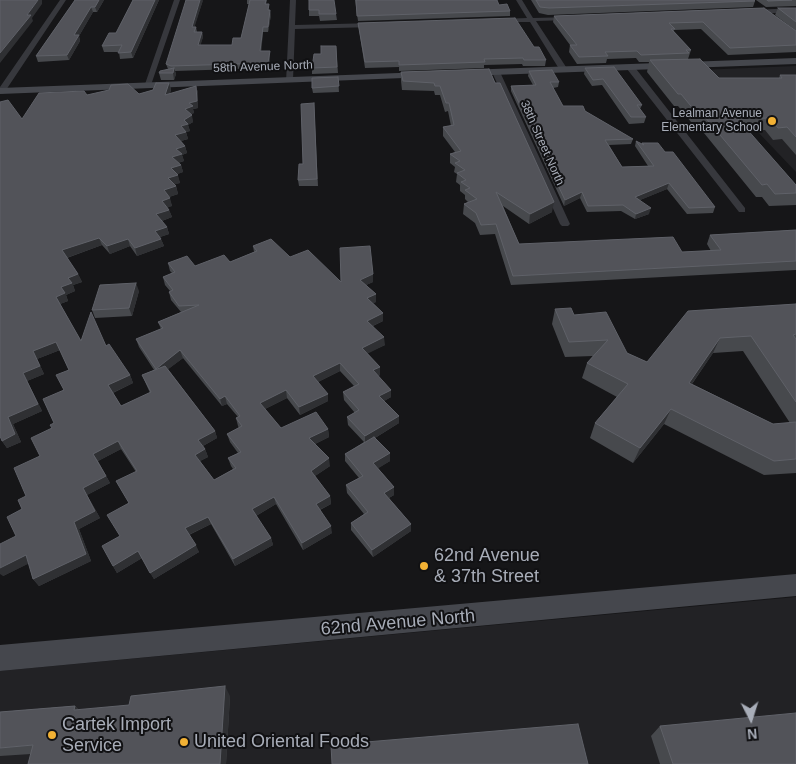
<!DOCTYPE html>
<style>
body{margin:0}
#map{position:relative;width:796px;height:764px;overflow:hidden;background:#161618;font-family:Arial,sans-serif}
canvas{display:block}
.north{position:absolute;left:726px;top:694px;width:50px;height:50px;-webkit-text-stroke:4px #111113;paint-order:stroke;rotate:175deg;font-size:14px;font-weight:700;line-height:20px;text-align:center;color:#a8adb8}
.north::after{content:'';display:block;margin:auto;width:18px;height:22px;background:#a8adb8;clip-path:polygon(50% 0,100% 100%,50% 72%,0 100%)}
</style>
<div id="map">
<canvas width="796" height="764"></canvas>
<div class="north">N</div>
</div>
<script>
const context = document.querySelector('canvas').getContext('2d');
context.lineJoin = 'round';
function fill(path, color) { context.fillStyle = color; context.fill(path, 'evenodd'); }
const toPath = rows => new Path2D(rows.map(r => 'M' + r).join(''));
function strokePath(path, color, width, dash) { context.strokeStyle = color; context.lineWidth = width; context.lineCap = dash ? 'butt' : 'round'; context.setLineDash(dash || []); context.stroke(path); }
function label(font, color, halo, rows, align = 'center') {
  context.font = font + ' Arial,sans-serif'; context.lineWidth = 4; context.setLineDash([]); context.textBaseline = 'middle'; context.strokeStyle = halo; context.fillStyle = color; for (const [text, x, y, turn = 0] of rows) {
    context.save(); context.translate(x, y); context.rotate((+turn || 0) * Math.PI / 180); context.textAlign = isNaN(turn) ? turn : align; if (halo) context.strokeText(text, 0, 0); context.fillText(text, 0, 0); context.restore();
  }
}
fill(toPath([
 [796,66,796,172,699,70],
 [796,597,796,764,0,764,0,671]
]), '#222225');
fill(toPath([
 [60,0,66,0,4,93,0,93,0,87,60,0],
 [174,0,180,0,151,85,144,87,174,0],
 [290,0,296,0,295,25,375,23,378,25,375,27,295,29,293,80,286,82,290,0],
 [516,0,522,0,533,18,572,17,570,20,536,21,568,70,567,72,561,72,530,22,498,22,500,19,527,18,516,0],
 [796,8,796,12,753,14,750,12,753,10,796,8],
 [627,65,633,65,745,208,745,212,739,212,627,69,627,65],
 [493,70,500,72,570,224,568,226,562,226,560,224,492,72,493,70]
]), '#37383d');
fill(toPath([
 [796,58,796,64,465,76,460,73,465,70,796,58],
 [425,72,429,73,429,77,0,94,0,88,425,72],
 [796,574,796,596,0,671,0,645,796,574]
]), '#45474d');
fill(toPath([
 [75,0,104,0,97,12,93,12,79,36,80,41,69,60,38,62,36,56],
 [133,0,159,0,133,58,120,59,119,52,104,52,102,46,116,33],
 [203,0,194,27,196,27,197,32,202,32,203,37,200,45,232,45,241,38,249,4,247,4,247,0,267,0,266,4,271,15,268,32,263,32,261,51,270,56,269,68,175,71,176,74,174,80,161,80,159,73,168,69,166,64],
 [309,0,336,14,337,20,320,21,319,16,309,16],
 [355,0,499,5,510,11,510,16,358,21],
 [531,0,754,0,755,1,753,7,548,15,539,13],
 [756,0,796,0,796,6,766,7],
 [764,8,796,31,796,52,728,55,701,29,674,30,674,31,691,50,688,59,719,78,779,78,780,75,796,75,796,155,782,139,773,140,765,130,748,131,796,185,796,205,769,206,762,197,756,197,695,122,691,122,678,106,674,106,647,72,649,62,639,62,636,58,607,59,606,63,577,64,569,52,570,45,553,22,554,16],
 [778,8,796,8,796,31,775,15],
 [358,23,534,47,546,60,545,66,523,66,522,64,484,65,484,68,399,71,399,67,365,68],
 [336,46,338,73,312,74,312,68,321,54],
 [614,67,642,105,640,109,646,117,644,123,629,124,602,85,592,86,584,74,585,68],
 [489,69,552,212,529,224,503,206,519,244,682,252,711,251,707,244,710,235,796,230,796,270,511,285,495,234,480,235,475,223,463,214,464,204,468,202,465,199,465,195,460,191,460,185,456,182,457,174,454,172,455,167,450,163,450,154,455,152,443,136,443,127,451,126,448,111,445,112,440,95,435,95,434,91,402,90,401,81,401,72],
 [529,71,559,82,558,87,553,88,563,106,585,111,633,139,631,144,609,145,622,167,648,166,635,146,636,141,642,144,642,143,665,152,715,207,713,213,687,214,667,189,640,200,649,214,635,219,621,211,587,212,580,198,564,206,511,91,511,86,533,85,528,76],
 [338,77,339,92,313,93,312,88],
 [169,83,171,89,170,94,196,86,198,93,198,108,193,109,194,113,191,114,193,122,188,125,190,131,186,132,188,139,181,141,185,146,187,153,182,155,184,161,178,163,181,165,183,172,177,174,180,183,174,184,176,186,178,194,169,197,172,206,167,207,169,210,172,217,162,221,167,227,169,234,160,237,164,246,137,256,130,246,110,254,102,245,67,258,78,274,82,282,73,285,75,291,66,295,68,301,60,304,81,341,106,346,130,375,133,383,113,393,121,406,150,393,142,375,154,370,139,347,136,339,161,329,158,322,181,312,171,300,169,292,170,291,165,285,163,277,172,273,170,271,168,263,195,266,230,262,254,252,253,246,290,257,341,282,373,282,366,285,376,294,376,302,373,303,383,313,383,321,373,326,385,345,367,353,380,367,380,375,378,376,391,390,391,397,384,401,399,423,375,438,390,461,378,468,394,487,394,495,389,498,411,524,411,531,373,557,351,530,351,523,364,514,347,493,346,485,359,478,345,461,345,454,364,442,348,425,347,417,355,413,344,400,343,392,354,386,340,371,318,382,328,401,300,415,287,398,265,409,281,428,328,429,329,437,315,444,330,466,315,476,330,496,331,504,320,510,332,533,303,550,276,504,256,516,271,538,273,545,235,566,211,524,189,535,199,552,154,579,142,558,117,573,113,566,136,472,121,449,98,461,110,483,87,495,100,518,79,529,91,561,39,586,33,579,29,563,3,576,16,536,26,496,40,456,54,423,69,370,60,350,37,359,44,374,27,381,42,411,13,424,21,442,7,448,2,441,22,119,87,95,139,94,153,90],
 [183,358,222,406,227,404,238,417,236,418,238,426,239,428,227,434,230,442,238,453,228,458,231,466,233,469,214,480,200,461,208,457,205,449,203,446,217,438,215,431,168,369],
 [314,103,318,186,299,186,298,180,303,164],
 [139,291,132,316,95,318,92,310],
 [796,304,796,473,764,475,664,424,633,463,590,438,595,423,617,397,582,378,587,363,593,356,565,357,552,324,555,309,574,315,627,353,647,362],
 [743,351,790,423,773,424,692,384,713,353],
 [230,696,226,764,28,764,31,754,0,756,0,712,75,706,79,710],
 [660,726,796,764,660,764,651,736]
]), '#47494d');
fill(toPath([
 [38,0,42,0,42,4,32,18,33,21,0,63,0,53],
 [99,0,104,0,97,12,95,7],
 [155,0,159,0,133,58,131,52],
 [200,0,203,0,193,32,192,27],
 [91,7,93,12,79,36,80,41,69,60,67,55,74,35],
 [270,10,271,15,268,32,268,27],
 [263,27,263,32,261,56,260,51],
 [202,32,203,37,199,51,198,45],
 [270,51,270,56,269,68,268,63],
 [174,68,176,74,174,80,173,73],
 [169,83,171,89,167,102,165,95],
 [196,86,198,93,198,108,193,109,194,113,187,116,185,109,189,103],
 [192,115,193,122,188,125,190,131,186,132,188,139,177,142,175,135,181,126,184,120],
 [185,146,187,153,182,155,184,161,174,164,172,157,176,149],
 [181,165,183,172,173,176,171,168],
 [178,175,180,183,170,186,168,178],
 [669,183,667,189,633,203,635,197],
 [176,186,178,194,166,198,164,190],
 [582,192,580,198,564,206,565,200],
 [170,198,172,206,164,209,162,201],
 [554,202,552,212,529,224,530,214],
 [651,208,649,214,635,219,636,214],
 [169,210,172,217,159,222,156,214],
 [167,227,169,234,157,238,155,231],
 [99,238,102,245,66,258,62,250],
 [128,239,130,246,110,254,107,246],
 [161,239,164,246,137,256,135,248],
 [78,274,82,282,73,285,75,291,66,295,68,301,60,304,56,297,61,287,68,278],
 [373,274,373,282,360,288,360,280],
 [136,283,139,291,132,316,129,308],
 [376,294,376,302,367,306,367,298],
 [383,313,383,321,368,328,367,321],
 [384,337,385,345,363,356,362,348],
 [720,338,713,353,682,398,689,383],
 [56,342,60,350,37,359,44,374,27,381,42,411,13,424,21,442,7,448,2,441,8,417,23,373,33,351],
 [180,350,183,358,158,377,156,369],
 [340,363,340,371,314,384,313,376],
 [380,367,380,375,373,378,373,370],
 [130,375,133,383,112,393,108,385],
 [286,390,287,398,261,411,260,403],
 [391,390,391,397,379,404,379,396],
 [328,394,328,401,300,415,299,407],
 [225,396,227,404,222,406,220,399],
 [671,409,664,424,633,463,640,448],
 [399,416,399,423,365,444,365,436],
 [328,429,329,437,311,446,309,438],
 [215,431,217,438,201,447,198,440],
 [118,441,121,449,98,461,93,454],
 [205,449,208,457,198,462,195,455],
 [390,453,390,461,374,471,373,463],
 [329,458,330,466,312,478,311,471],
 [106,476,110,483,87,495,100,518,79,529,91,561,39,586,33,579,74,522,83,488],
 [394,487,394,495,385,500,384,493],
 [330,496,331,504,317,511,316,504],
 [274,497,276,504,254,517,252,509],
 [208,517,211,524,188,535,185,528],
 [411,524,411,531,373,557,372,550],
 [331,526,332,533,303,550,302,543],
 [271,538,273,545,235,566,233,559],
 [196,545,199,552,154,579,150,573],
 [138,551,142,558,117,573,113,566],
 [26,555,32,562,3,576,0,574,0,568],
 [225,686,230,696,226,764,220,764],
 [75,706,84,715,74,710]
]), '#2f3033');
const building = toPath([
 [0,0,38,0,27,15,31,15,0,53,0,0],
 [75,0,99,0,95,7,91,7,74,35,79,35,67,55,36,56,75,0],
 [133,0,155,0,131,52,118,53,122,45,102,46,109,33,116,33,133,0],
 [186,0,200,0,192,27,196,27,194,32,202,32,198,45,232,45,233,38,241,38,250,0,266,0,265,4,269,4,268,10,270,10,268,27,263,27,260,51,270,51,268,63,171,66,166,64,186,0],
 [309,0,334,0,336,14,319,14,319,10,309,10,309,0],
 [356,0,497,0,499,5,507,4,510,11,357,16,356,0],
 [536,0,754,0,755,1,549,8,540,7,536,0],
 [767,0,792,0,768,1,767,0],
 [764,8,796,31,796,45,730,48,703,22,669,23,675,29,671,29,691,50,686,50,689,53,641,55,637,51,605,52,608,56,579,57,570,45,577,45,554,16,764,8],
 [778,8,796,8,796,22,778,8],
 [515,18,534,47,539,47,546,60,524,60,523,58,484,59,485,62,399,65,399,61,365,62,358,23,515,18],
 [321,46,336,46,337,67,312,68,314,54,321,54,321,46],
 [700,59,719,78,782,78,780,75,796,75,796,137,787,127,778,128,770,118,738,119,796,185,796,193,775,194,767,184,762,185,699,110,695,111,681,94,678,94,650,60,700,59],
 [614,67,642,105,637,105,646,117,631,117,603,79,593,80,585,68,614,67],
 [174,68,173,73,159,73,160,71,174,68],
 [489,69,495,83,500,83,554,202,530,214,496,192,519,244,673,237,682,252,721,250,710,235,796,230,796,261,513,276,496,224,481,225,476,213,464,204,477,199,465,190,470,188,461,182,466,180,457,173,465,170,455,163,460,161,450,154,461,151,443,127,454,125,449,103,446,103,440,86,435,86,434,83,403,81,401,72,489,69],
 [552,70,559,82,550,82,563,106,583,106,585,111,633,139,605,140,622,167,654,166,636,141,644,145,642,143,658,143,665,152,673,152,715,207,689,208,669,183,635,197,651,208,636,214,623,205,588,206,582,192,565,200,511,86,536,85,529,71,552,70],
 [338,77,339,86,312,88,312,78,338,77],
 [156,83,169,83,165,95,196,86,197,101,189,103,193,106,185,109,192,115,184,120,188,124,181,126,186,132,175,135,185,146,176,149,182,154,172,157,181,165,171,168,178,175,168,178,176,186,164,190,170,198,162,201,169,210,156,214,167,227,155,231,161,239,135,248,128,239,107,246,99,238,62,250,78,274,68,278,72,283,61,287,65,293,56,297,81,341,91,312,106,346,109,344,130,375,108,385,121,406,151,392,142,375,165,366,215,431,198,440,205,449,195,455,214,480,236,468,228,458,241,452,227,434,242,426,236,418,240,416,225,396,220,399,180,350,156,369,136,339,163,328,158,322,199,305,179,306,169,292,173,290,163,277,175,272,168,263,187,256,195,266,224,255,230,262,257,251,253,246,271,239,290,257,308,250,341,282,340,248,370,246,373,274,360,280,376,294,367,298,383,313,367,321,384,337,362,348,380,367,373,370,391,390,379,396,399,416,365,436,347,417,359,410,343,392,359,384,340,363,313,376,328,394,299,407,286,390,260,403,281,428,316,412,328,429,309,438,329,458,311,471,330,496,316,504,331,526,302,543,274,497,252,509,271,538,233,559,208,517,185,528,196,545,150,573,138,551,113,566,102,546,120,536,107,515,129,503,116,481,137,471,118,441,93,454,106,476,83,488,95,511,74,522,86,554,33,579,26,555,0,568,0,544,16,536,7,517,22,509,18,500,26,496,14,468,40,456,31,438,52,428,50,425,54,423,43,399,64,390,56,375,69,370,56,342,33,351,40,366,23,373,38,404,8,417,15,434,2,441,0,436,0,102,8,100,22,119,39,93,84,91,87,95,109,90,111,85,128,84,139,94,153,90,156,83],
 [314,103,317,179,298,180,299,164,303,164,301,104,314,103],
 [136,283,129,308,92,310,100,285,136,283],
 [796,304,796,334,793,335,796,339,796,402,751,336,720,338,689,383,773,424,796,422,796,459,774,461,671,409,640,448,595,423,628,384,587,363,608,340,569,342,555,309,571,308,574,315,606,312,627,353,647,362,688,311,796,304],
 [374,437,390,453,373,463,394,487,384,493,411,524,372,550,351,523,368,512,346,485,363,476,345,454,374,437],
 [225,686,220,764,28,764,33,745,0,748,0,712,75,706,74,710,129,705,131,696,225,686],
 [796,713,796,764,673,764,660,726,796,713],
 [578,724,588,764,332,764,331,745,578,724]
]);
fill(building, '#525359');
strokePath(building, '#5f6168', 1);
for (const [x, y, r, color] of [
 [772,121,5,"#f2b134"],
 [424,566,5,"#f2b134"],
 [52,735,5,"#f2b134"],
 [184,742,5,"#f2b134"]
]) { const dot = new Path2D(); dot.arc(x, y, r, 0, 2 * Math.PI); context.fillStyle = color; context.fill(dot); strokePath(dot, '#111113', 2); }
label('12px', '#a8adb8', '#111113', [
 ["58th Avenue North",263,67,-2],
 ["38th Street North",542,143,66]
]);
label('12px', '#a8adb8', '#111113', [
 ["Lealman Avenue",762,114],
 ["Elementary School",762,128]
], 'right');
label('18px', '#a8adb8', '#111113', [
 ["62nd Avenue",434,556],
 ["& 37th Street",434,577],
 ["Cartek Import",62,725],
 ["Service",62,746],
 ["United Oriental Foods",194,742]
], 'left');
label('18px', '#a8adb8', '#111113', [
 ["62nd Avenue North",398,623,-5]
]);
</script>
